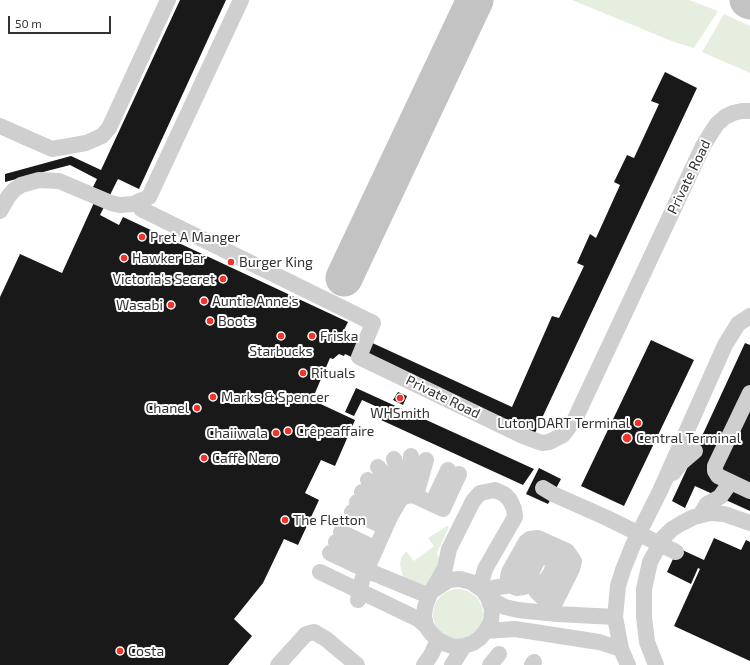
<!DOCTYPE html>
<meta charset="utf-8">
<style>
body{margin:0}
#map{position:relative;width:750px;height:665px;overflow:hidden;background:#fff;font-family:"Exo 2",sans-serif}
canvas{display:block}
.scale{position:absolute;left:8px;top:16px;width:103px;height:18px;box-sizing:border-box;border:2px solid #323232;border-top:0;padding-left:5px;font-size:12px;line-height:14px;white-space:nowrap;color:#323232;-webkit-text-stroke:3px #fff;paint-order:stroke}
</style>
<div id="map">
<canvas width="750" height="665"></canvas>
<div class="scale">50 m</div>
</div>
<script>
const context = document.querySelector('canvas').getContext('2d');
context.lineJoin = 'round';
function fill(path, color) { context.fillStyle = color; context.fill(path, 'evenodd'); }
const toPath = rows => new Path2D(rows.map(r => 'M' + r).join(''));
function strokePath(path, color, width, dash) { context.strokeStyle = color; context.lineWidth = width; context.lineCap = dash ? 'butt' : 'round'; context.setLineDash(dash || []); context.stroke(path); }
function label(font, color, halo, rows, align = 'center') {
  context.font = font + ' "Exo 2",sans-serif'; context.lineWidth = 4; context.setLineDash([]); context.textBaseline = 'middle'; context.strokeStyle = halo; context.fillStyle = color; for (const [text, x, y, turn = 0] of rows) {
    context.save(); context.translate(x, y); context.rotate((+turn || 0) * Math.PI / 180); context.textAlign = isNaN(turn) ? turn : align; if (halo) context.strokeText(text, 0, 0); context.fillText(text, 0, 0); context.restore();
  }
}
fill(toPath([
 [572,0,689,0,718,11,694,48,674,42],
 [724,14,750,26,750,73,702,52],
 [447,526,449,527,437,553,441,562,427,586,421,587,403,577,400,565,401,558,406,551,414,561,434,546,428,538],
 '433 614a25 25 0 1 1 50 0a25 25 0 1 1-50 0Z'
]), '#e6efdf');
strokePath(toPath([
 [748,0,750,1],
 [344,278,475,0]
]), '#c3c3c3', 37);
fill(toPath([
 [180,0,226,0,139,189,118,179,100,215,119,225,123,217,348,322,344,330,512,407,552,316,559,318,584,266,577,263,590,234,596,238,620,185,614,182,627,155,634,158,659,104,651,101,665,72,697,88,534,435,418,387,345,354,344,356,339,354,333,359,330,358,312,400,355,420,335,466,321,460,305,493,319,500,298,545,284,539,263,583,234,619,252,636,228,665,0,665,0,297,20,254,62,273,97,196,90,193,97,179,70,165,5,182,5,174,71,156,101,170],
 [651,340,694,360,624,506,581,486],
 [745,343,750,345,750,511,695,486,685,508,672,501],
 [356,388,534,469,523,485,381,420,386,411,362,400,354,416,345,412],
 [398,392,407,396,403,405,393,400],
 [539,468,561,479,548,504,526,494],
 [714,538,741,550,746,540,750,542,750,661,674,626,700,569,698,568,691,584,667,572,678,548,704,560]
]), '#191919');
strokePath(toPath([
 [0,126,52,149,86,143,102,136,109,128,168,0],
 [139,201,141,209,373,323,359,357,523,436,542,443,549,442,563,435,575,419,703,146,711,133,717,124,725,117,733,113,742,111,750,111],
 [0,211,8,197,14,190,21,185,39,180,59,181,111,203,120,205,133,204,149,197,241,0],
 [750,393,715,466,715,471,718,476,750,491],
 [394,459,405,496],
 [378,467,401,495],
 [673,473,681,463,695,451],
 [368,480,398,503],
 [362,492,390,505],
 [410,495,411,456],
 [416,495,426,460],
 [357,502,386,515],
 [432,504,448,470],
 [352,512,385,527],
 [700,515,707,504,720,497,730,483],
 [341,532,376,549],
 [336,542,371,559],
 [330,553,366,570,429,596],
 [320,572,418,619,426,626,431,633,438,640,446,644,455,647,464,646,473,643,480,638,486,631,491,621,492,609,488,598,483,590,471,582,460,579,449,580,432,591],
 [484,592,493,588,511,585,530,552,535,548,544,548,557,555,562,558,564,563,563,569,549,595,545,598,542,597,537,592,535,589,537,585,546,580,551,573,554,563,552,560,544,556,538,559,524,587,516,588,511,585,508,577,509,572,526,542,530,539,538,538,567,551,574,561,572,569,553,607,555,614],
 [488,598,505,607,518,610,557,614,615,617],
 [358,600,362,580,390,517,400,500,403,497,413,495,443,509,459,474],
 [426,626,424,616,425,607,429,596,445,568,449,549,473,501,480,493,495,490,504,494,510,500,514,509,515,517,485,569,482,580,483,590],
 [486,631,515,629,599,642,621,649],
 [278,665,306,634,314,632,326,639,357,665],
 [424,665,431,655,438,640],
 [452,665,464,646],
 [490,665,499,654],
 [532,665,534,662],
 [628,665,621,649,615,617,618,586,623,570,633,545,660,491,725,345,738,324,750,316],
 [656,665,647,642,644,617,644,589,650,562,663,538,672,529,682,523,694,517,710,513,724,514,750,523]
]), '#cfcfcf', 16);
strokePath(toPath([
 [543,488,553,494,607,518,676,552]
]), '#cfcfcf', 16);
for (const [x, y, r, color] of [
 [142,237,4,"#f33229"],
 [124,258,4,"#f33229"],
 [231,262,4,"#f33229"],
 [223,279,4,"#f33229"],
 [204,301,4,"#f33229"],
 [171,305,4,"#f33229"],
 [210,321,4,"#f33229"],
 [281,336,4,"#f33229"],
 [312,336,4,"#f33229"],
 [303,373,4,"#f33229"],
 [213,397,4,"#f33229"],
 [400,398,4,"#f33229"],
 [197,408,4,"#f33229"],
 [638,423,4,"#f33229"],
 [288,431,4,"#f33229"],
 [276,433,4,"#f33229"],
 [627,438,5,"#f33229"],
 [204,458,4,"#f33229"],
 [285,520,4,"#f33229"],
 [120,651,4,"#f33229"]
]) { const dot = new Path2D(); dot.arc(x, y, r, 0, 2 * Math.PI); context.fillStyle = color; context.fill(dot); strokePath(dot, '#fff', 1.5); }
label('14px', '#323232', '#fff', [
 ["Private Road",689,177,-64],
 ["Private Road",443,397,26]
]);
label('14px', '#323232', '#fff', [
 ["Pret A Manger",150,237],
 ["Hawker Bar",132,258],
 ["Burger King",239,262],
 ["Victoria's Secret",215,279,"right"],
 ["Auntie Anne's",212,301],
 ["Wasabi",163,305,"right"],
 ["Boots",218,321],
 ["Friska",320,336],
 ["Starbucks",281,351,"center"],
 ["Rituals",311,373],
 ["Marks & Spencer",221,397],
 ["Chanel",189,408,"right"],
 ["WHSmith",400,413,"center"],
 ["Luton DART Terminal",630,423,"right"],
 ["Crêpeaffaire",296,431],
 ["Chaiiwala",268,433,"right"],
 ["Central Terminal",636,438],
 ["Caffè Nero",212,458],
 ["The Fletton",293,520],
 ["Costa",128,651]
], 'left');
</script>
